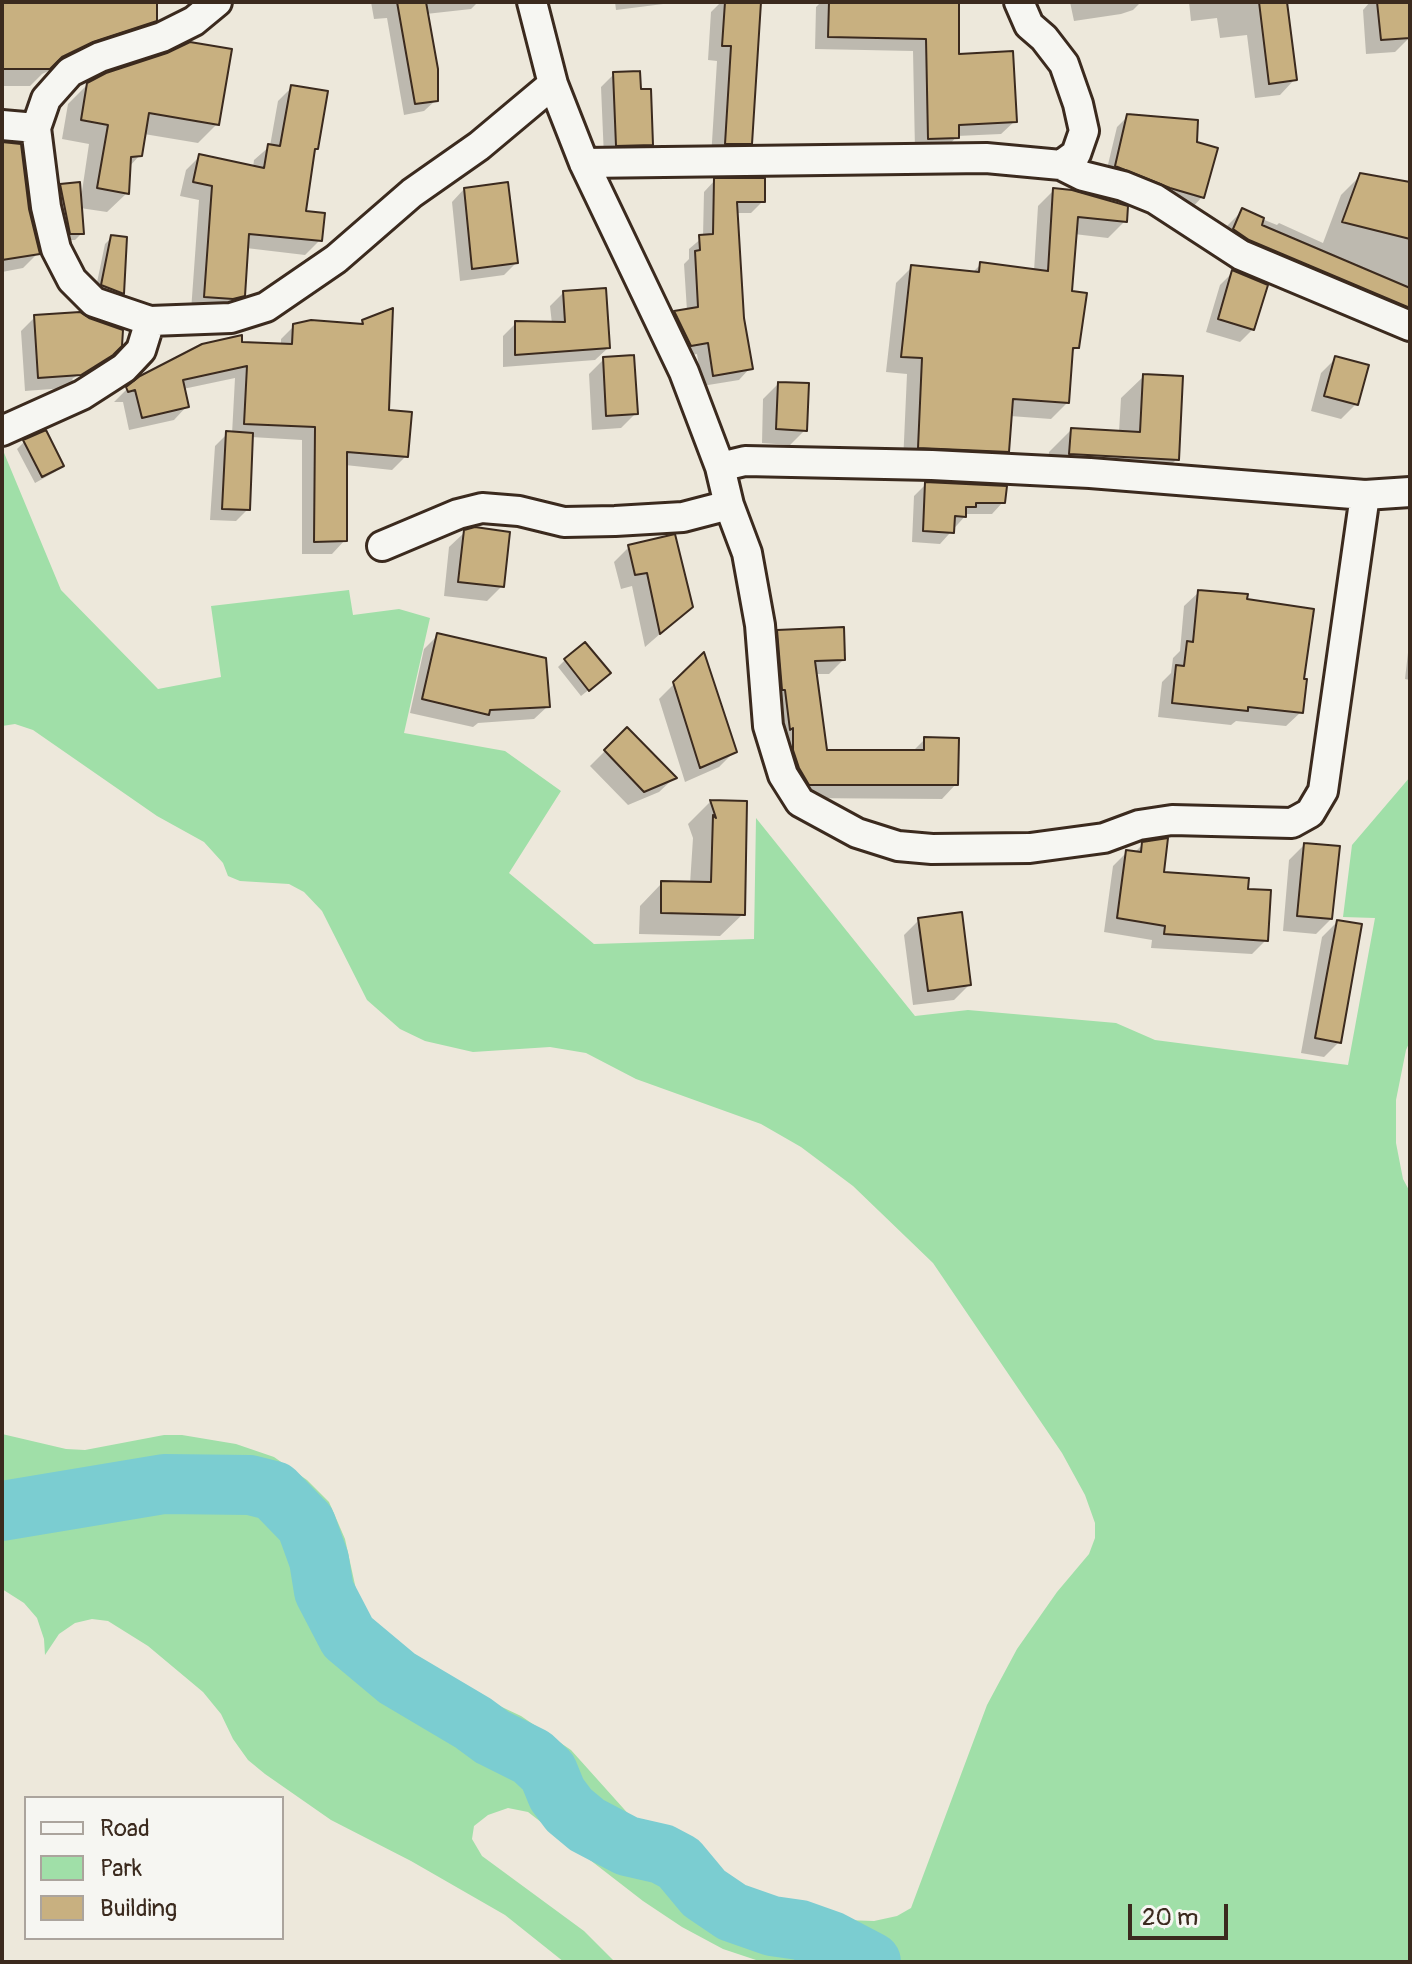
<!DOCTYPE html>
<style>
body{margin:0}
#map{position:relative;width:1412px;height:1964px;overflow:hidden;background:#ede8db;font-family:Pangolin,sans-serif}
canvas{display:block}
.frame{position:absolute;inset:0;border:4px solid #3b2a1e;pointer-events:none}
.legend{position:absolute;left:24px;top:1796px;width:260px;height:144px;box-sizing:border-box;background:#f6f6f2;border:2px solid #aba49d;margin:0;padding:10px 14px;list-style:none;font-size:24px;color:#3b2a1e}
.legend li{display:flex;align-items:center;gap:16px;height:40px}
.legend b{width:40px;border:2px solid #aba49d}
.scale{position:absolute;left:1128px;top:1904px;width:100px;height:36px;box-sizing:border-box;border:4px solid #3b2a1e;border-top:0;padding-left:10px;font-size:24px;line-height:28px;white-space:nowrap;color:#3b2a1e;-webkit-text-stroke:6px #f6f6f2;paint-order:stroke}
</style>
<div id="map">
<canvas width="1412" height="1964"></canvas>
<div class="frame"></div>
<ul class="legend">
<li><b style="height:10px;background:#f6f6f2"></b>Road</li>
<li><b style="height:22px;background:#a0dfa8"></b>Park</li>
<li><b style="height:22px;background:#c8b080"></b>Building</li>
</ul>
<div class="scale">20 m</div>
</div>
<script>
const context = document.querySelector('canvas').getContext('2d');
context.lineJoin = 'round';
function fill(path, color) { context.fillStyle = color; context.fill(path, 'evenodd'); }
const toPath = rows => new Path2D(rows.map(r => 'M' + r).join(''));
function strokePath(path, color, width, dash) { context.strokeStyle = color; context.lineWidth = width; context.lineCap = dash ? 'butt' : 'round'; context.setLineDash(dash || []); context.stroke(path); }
fill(toPath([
 [2,448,61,590,158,689,221,677,211,606,349,590,353,615,399,609,430,618,404,733,505,751,561,791,509,873,594,944,754,939,756,818,915,1016,968,1010,1116,1023,1155,1040,1348,1065,1375,918,1343,917,1352,845,1410,777,1410,1041,1406,1050,1396,1100,1396,1143,1403,1179,1410,1192,1410,1962,762,1962,723,1949,682,1927,643,1901,528,1812,508,1808,488,1815,474,1826,472,1839,482,1856,584,1931,615,1962,564,1962,505,1915,411,1861,331,1820,265,1774,248,1760,233,1739,221,1714,203,1692,148,1646,108,1621,92,1619,75,1623,59,1634,45,1655,44,1639,37,1618,24,1603,2,1589,2,1434,66,1449,85,1450,164,1435,182,1435,236,1444,274,1457,307,1480,329,1502,345,1539,362,1617,378,1641,400,1659,521,1716,571,1750,632,1818,696,1853,738,1885,766,1900,822,1916,845,1920,874,1921,897,1916,911,1908,987,1705,1017,1649,1057,1592,1089,1554,1095,1538,1095,1523,1085,1495,1062,1453,933,1263,853,1186,801,1147,761,1124,636,1079,586,1053,550,1047,473,1052,425,1041,400,1029,367,1000,322,911,304,892,289,884,240,881,228,876,223,863,204,842,157,816,33,730,15,724,2,726]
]), '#a0dfa8');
fill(toPath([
 [2,2,155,2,155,20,137,37,73,59,42,74,30,86,2,86],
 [371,2,478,2,471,9,426,14,436,100,424,111,404,115,387,18,374,19],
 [615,2,679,2,616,10],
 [721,2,759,2,750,143,735,158,711,158,717,61,708,60,711,12],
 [821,2,957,2,957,56,1015,121,1001,134,957,136,944,151,915,151,913,51,815,49,816,7],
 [1070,2,1141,2,1133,10,1121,14,1074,21],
 [1189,2,1286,2,1294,80,1280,95,1255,98,1247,35,1220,38,1217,18,1191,21],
 [1370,2,1407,2,1410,37,1395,52,1366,54,1363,10],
 [614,74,651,144,638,157,604,158,601,87],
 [88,84,217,124,198,143,144,134,140,155,128,168,127,193,107,212,80,208,82,233,75,240,63,240,54,192,61,186,81,198,89,144,62,139,68,104],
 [292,87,316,148,312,152,304,213,320,240,305,255,246,248,243,295,228,310,191,311,199,200,180,196,186,170,200,156,253,168,254,160,270,146,278,101],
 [1128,116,1195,144,1202,197,1192,208,1105,177,1117,127],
 [2,169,27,211,38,253,23,268,2,272],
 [1361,175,1410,184,1410,342,1397,330,1223,230,1242,211,1277,225,1279,223,1323,243,1341,195],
 [715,180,763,201,751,213,735,213,742,318,750,368,739,380,702,386,697,354,679,357,664,324,675,313,687,311,684,264,689,259,689,249,703,237,704,192],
 [464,189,516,263,504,275,460,281,452,202],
 [1054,190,1125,221,1108,238,1074,234,1070,293,1077,347,1071,353,1067,403,1051,419,1010,416,1007,451,991,467,903,463,907,374,886,372,896,283,912,267,972,273,981,264,1034,271,1038,206],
 [112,237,125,238,122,293,116,300,95,292,105,244],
 [1233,272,1253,329,1240,342,1206,332,1220,285],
 [563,293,608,348,595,360,503,367,503,336,516,323,552,324,550,306],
 [35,317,109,355,72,379,74,382,98,367,65,388,25,391,21,331],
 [363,322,387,412,406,456,392,470,345,465,345,540,332,554,302,554,302,440,251,437,248,509,236,521,210,520,215,446,227,434,232,434,235,378,183,389,187,406,174,420,129,430,123,402,114,402,127,389,239,344,281,345,281,339,294,326,360,326],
 [1336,358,1356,404,1341,419,1311,411,1321,373],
 [604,359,636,413,621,428,592,430,589,374],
 [1144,376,1177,459,1154,481,1047,476,1049,452,1071,430,1119,432,1121,398],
 [778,384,805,430,790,445,762,443,763,399],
 [24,442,62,466,55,472,35,483,17,449],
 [926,484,1003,502,992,514,967,514,940,544,912,542,914,496],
 [465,532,502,586,487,601,444,596,449,547],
 [629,547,691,607,645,647,632,586,621,589,614,562],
 [1199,592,1245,601,1302,681,1301,712,1286,726,1236,721,1231,725,1158,717,1162,682,1171,673,1173,658,1180,651,1184,606],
 [778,632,843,660,829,674,815,674,825,752,912,752,925,739,956,784,942,799,795,798,764,646],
 [438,635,548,706,534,719,478,723,473,727,410,713,424,649],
 [1410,635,1410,680,1405,679],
 [703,655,734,752,719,767,685,782,659,699],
 [565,660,601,680,581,696,558,667],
 [627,729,674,778,659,792,628,805,590,766],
 [710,802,745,803,743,914,720,936,639,934,640,906,662,883,690,884,693,838,688,824],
 [1143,844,1161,874,1246,891,1266,940,1252,954,1151,948,1152,940,1104,932,1113,866,1127,852,1134,853],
 [1304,845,1331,919,1316,934,1283,931,1289,860],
 [919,920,969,985,954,1000,913,1005,904,935],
 [1337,922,1339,1042,1324,1057,1301,1053,1322,937]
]), '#0003');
strokePath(toPath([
 [2,1511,164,1484,250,1485,274,1491,306,1524,319,1560,324,1591,348,1637,397,1678,473,1723,492,1737,532,1757,548,1772,557,1794,569,1810,587,1825,627,1846,662,1854,679,1863,704,1893,732,1912,772,1926,800,1930,831,1941,871,1962]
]), '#7bcdd1', 60);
const building = toPath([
 [2,2,157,2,157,21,93,42,62,57,50,69,2,69,2,2],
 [397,2,426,2,438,69,438,101,415,104,397,2],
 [725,2,761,2,752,144,725,144,731,46,722,46,725,2],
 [829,2,959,2,959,54,1013,51,1017,122,959,125,959,138,928,139,926,39,828,37,829,2],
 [1259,2,1287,2,1297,80,1269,84,1259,2],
 [1377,2,1410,2,1410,38,1381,40,1377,2],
 [190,42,232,49,219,125,149,113,142,156,131,157,129,194,97,188,108,125,81,120,87,83,106,73,167,53,190,42],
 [640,71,641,89,651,89,653,145,616,146,613,72,640,71],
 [291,85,328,91,318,149,315,149,306,211,325,213,322,241,249,234,245,296,233,299,204,297,212,186,193,182,199,154,264,168,268,144,280,146,291,85],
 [1127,114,1198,120,1197,142,1218,148,1204,198,1170,188,1115,166,1127,114],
 [2,142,21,144,29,209,40,254,2,260,2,142],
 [1360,173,1410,182,1410,239,1342,222,1360,173],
 [714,178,765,178,765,202,737,202,744,318,753,369,713,376,708,343,691,346,674,311,698,307,695,251,700,250,699,235,713,234,714,178],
 [80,182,84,234,70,234,60,184,80,182],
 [508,182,518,263,472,269,464,188,508,182],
 [1053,188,1072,190,1128,206,1127,222,1078,217,1072,291,1087,293,1079,348,1073,348,1069,403,1013,399,1009,452,918,448,922,358,901,357,911,265,979,272,980,262,1048,271,1053,188],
 [1242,208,1264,218,1262,225,1410,288,1410,308,1249,240,1233,229,1242,208],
 [111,235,127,237,124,294,101,285,111,235],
 [1232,270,1268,285,1254,330,1218,319,1232,270],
 [606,288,610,348,515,355,515,321,565,322,563,291,606,288],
 [393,308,389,410,412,412,408,457,347,452,347,541,314,542,315,427,244,424,247,366,183,380,189,407,142,418,135,390,128,392,126,387,140,376,202,344,242,335,242,342,292,344,293,324,311,320,363,324,362,320,393,308],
 [80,312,89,318,123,330,122,346,113,355,81,375,38,378,34,315,80,312],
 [634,355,638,414,606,416,603,357,634,355],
 [1335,356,1369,365,1358,405,1324,396,1335,356],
 [1143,374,1183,376,1179,460,1069,454,1071,428,1140,432,1143,374],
 [778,382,809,383,807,431,776,429,778,382],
 [46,430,64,466,42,477,23,440,46,430],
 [226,431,253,433,250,510,222,509,226,431],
 [925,482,1007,486,1005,503,976,503,976,507,966,507,966,517,955,516,954,533,923,531,925,482],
 [475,527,510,532,504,587,458,582,464,530,475,527],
 [675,534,693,607,660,634,647,573,635,575,628,545,675,534],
 [1198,590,1248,594,1247,599,1314,609,1304,679,1307,679,1303,713,1248,707,1248,711,1172,703,1176,665,1184,666,1187,641,1193,642,1198,590],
 [844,627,845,660,815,661,827,750,924,750,924,737,959,738,958,785,809,785,799,768,793,750,793,728,790,730,785,690,782,690,777,630,844,627],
 [437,633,546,658,550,707,490,710,489,715,422,699,437,633],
 [585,642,611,673,589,691,564,659,585,642],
 [704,652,737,752,700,768,673,682,704,652],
 [627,727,677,778,644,792,604,750,627,727],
 [710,800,747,801,745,915,661,913,661,881,711,882,713,815,716,818,710,800],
 [1168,838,1164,872,1249,878,1248,889,1271,890,1268,941,1164,934,1165,926,1117,918,1126,850,1141,852,1142,842,1168,838],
 [1304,843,1340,846,1332,919,1297,916,1304,843],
 [962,912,971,985,928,991,918,918,962,912],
 [1337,920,1362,924,1341,1043,1315,1038,1337,920]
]);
fill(building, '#c8b080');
strokePath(building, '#3b2a1e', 2);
const street = toPath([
 [217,2,194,21,162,37,100,57,70,72,46,99,36,128,46,207,56,249,72,280,94,302,150,321,231,318,266,307,336,259,412,193,479,146,553,84],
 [532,2,553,84,584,163,684,372,720,467,729,505,747,553,760,625,768,726,783,775,800,802,857,833,898,846,932,849,1030,848,1104,838,1139,825,1172,820,1292,823,1310,813,1323,791,1365,495],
 [1019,2,1029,25,1044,38,1064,64,1078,104,1084,131,1076,154,1061,165],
 [2,125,36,128],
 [584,163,986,158,1061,165,1083,176,1123,186,1155,199,1241,255,1410,326],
 [2,431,82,395,124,368,141,350,150,321],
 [720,467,745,461,932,465,1090,473,1365,495,1410,492],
 [382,546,458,514,482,508,519,511,564,522,615,521,683,517,729,505]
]);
strokePath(street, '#3b2a1e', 34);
strokePath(street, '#f6f6f2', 28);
</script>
